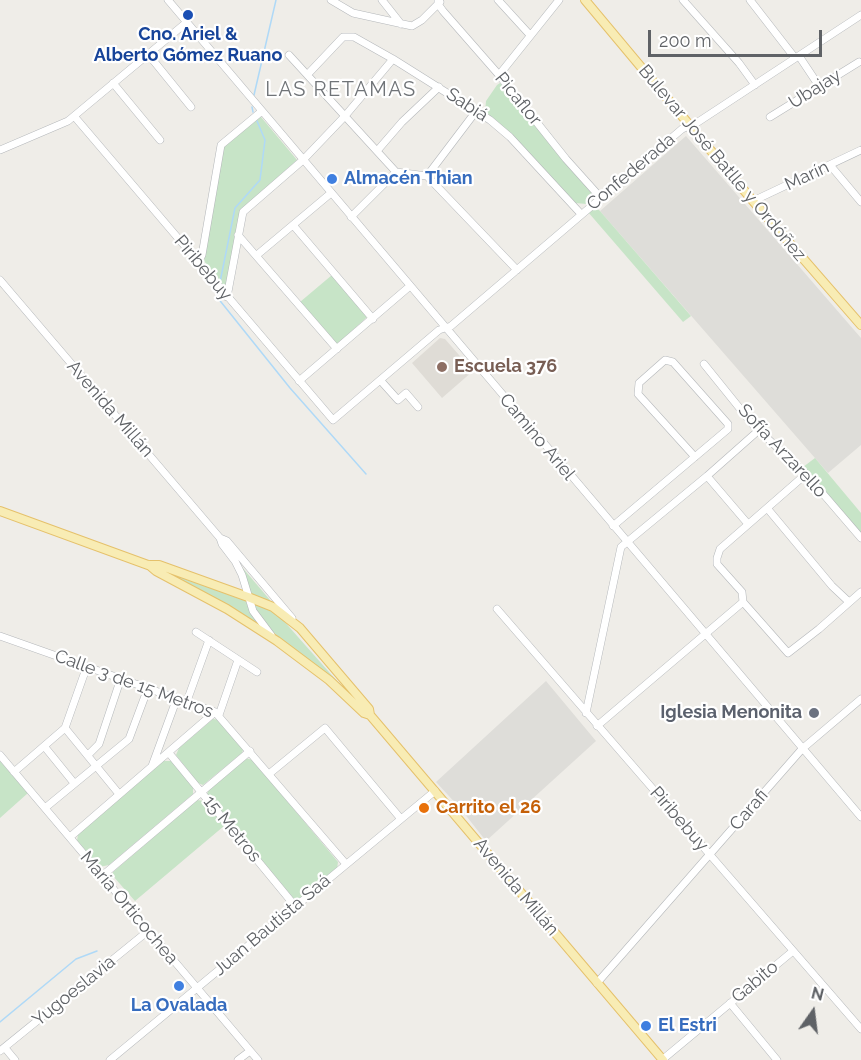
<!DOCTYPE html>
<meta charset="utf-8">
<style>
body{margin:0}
#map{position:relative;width:861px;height:1060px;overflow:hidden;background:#efede8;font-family:Raleway,sans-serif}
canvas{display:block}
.north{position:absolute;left:783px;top:982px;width:60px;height:60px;-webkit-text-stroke:4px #fff;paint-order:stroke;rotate:14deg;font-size:16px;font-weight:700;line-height:24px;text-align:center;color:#5f6266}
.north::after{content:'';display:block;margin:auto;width:21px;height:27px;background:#5f6266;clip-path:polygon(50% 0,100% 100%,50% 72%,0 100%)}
.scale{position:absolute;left:648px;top:30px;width:174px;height:27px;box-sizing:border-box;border:3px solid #5f6266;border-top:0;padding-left:8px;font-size:18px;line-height:21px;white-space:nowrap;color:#5f6266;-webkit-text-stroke:4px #fff;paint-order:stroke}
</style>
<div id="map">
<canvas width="861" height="1060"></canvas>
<div class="north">N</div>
<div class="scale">200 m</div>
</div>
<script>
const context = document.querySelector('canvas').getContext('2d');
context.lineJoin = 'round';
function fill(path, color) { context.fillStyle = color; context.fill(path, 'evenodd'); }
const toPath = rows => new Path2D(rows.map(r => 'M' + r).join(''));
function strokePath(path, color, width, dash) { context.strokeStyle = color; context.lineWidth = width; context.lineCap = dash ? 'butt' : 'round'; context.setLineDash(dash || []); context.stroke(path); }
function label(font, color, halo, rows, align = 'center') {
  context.font = font + ' Raleway,sans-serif'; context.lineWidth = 4.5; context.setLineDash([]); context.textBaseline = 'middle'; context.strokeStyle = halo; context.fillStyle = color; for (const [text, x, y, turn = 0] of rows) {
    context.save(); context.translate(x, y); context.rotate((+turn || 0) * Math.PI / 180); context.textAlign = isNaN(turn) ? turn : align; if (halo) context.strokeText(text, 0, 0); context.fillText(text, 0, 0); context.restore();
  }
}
fill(toPath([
 [686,136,861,338,861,445,828,473,600,211],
 [546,681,596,741,486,841,460,808,436,782]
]), '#deddd9');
fill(toPath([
 [440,338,445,339,473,371,442,398,412,363]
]), '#dfdcd6');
fill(toPath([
 [500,83,592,192,594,195,591,201,587,204,575,203,504,128,485,112,486,101,497,85],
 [258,117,261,117,297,160,240,211,227,283,224,286,204,261,222,148],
 [595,206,600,211,691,316,683,322,588,212],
 [332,275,367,317,338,344,335,344,300,302],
 [815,458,861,513,861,535,803,467],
 [241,566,270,600,268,603,250,596],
 [162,571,246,601,250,612,260,626,227,604],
 [252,603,270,610,283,620,344,689,269,629,257,614],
 [213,719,220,720,242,746,243,750,242,753,203,785,198,783,176,755,179,748],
 [245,758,253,760,338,862,337,869,299,899,294,899,207,795,208,791],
 [0,761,28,793,0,818],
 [163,761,172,761,193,787,193,794,109,865,99,867,77,841,78,834],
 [197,800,204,801,224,826,135,901,113,876,113,872]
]), '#c7e4c7');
strokePath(toPath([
 [254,95,276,0],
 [252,107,253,112],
 [220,282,235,208,260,180,265,140,257,121],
 [217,293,217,297,290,388,366,474],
 [0,1022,76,959,97,951]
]), '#afd9f7', 1.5);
const minor = toPath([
 [168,0,861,817],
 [331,0,353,13,412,26,422,20,440,2],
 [382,0,401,24],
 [438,0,438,4,443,11,499,75,566,159,601,198],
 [498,0,530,35],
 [683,0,739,63,755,85],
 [750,0,795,58],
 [148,54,191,107],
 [289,55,396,172,427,176,517,270],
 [799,56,819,86],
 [308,74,343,37,354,37,393,59,490,120,510,137,581,214],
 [499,75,559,0],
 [113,83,160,140],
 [74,116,333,420,439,330,451,326,682,129,698,122,861,15],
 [770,117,859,62],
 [0,150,68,121,187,22],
 [377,151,402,122,439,87],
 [830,165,861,202],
 [427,176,477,110],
 [753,201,861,150],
 [351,217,396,172],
 [293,225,373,319],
 [238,235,337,349],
 [257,255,331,193],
 [198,262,202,255,221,145,262,111],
 [0,280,220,538,222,544,235,561,242,575,253,611,271,635],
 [227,297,243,212,303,160,345,116,393,59],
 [704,364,754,426,806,474,861,538],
 [299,381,410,286],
 [381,381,398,400,406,393,418,407],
 [806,474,720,549,717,558,717,564,742,592,743,602,788,653,819,629,861,592],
 [707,476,748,524],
 [767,508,832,586,849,602],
 [613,526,728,429,728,424,673,362,665,360,639,383,638,394,695,457],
 [220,538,227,541,292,618],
 [497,609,861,1029],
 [196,632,257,672],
 [0,636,215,712,346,864],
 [187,701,209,640],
 [586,713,621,547,707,476,759,430],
 [219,715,238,660],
 [597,726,743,602],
 [65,728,119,794],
 [44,746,74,783],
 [169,753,295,906],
 [0,755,258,1060],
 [88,755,99,744,121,678],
 [152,766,177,698],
 [14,772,65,728,87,666],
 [269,774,325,728,401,819],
 [45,808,129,739,148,688],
 [70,837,215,712],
 [102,876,250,751],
 [597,983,802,749,861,699],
 [730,1003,777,1060],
 [5,1048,15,1060],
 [0,1051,148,931],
 [110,1060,435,791],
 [238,1060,250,1051],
 [662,1060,793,951]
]);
const major = toPath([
 [585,0,753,201,861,325],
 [0,511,148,565,159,565,248,597,273,607,300,628,369,709,370,715,663,1060],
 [149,565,156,571,227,609,277,641,329,680,364,713,370,715]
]);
strokePath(minor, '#b4b7ba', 8);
strokePath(major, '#e5c16b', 10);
strokePath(minor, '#fff', 7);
strokePath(major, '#f8ecb4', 8);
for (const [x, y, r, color] of [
 [188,15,6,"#1a4fb4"],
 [332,179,6,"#3f7fe0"],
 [442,367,6,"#8d6e63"],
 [814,713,6,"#6b7280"],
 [424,808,6,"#e8710a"],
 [179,986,6,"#3f7fe0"],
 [646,1026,6,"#3f7fe0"]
]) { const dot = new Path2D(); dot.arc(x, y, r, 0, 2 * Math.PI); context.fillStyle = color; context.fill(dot); strokePath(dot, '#fff', 2); }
label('bold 18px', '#164399', '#fff', [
 ["Cno. Ariel &",188,35],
 ["Alberto Gómez Ruano",188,56]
]);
label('18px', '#5f6266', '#fff', [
 ["Ubajay",815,89,-32],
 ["Picaflor",518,99,51],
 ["Sabiá",467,105,33],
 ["Bulevar José Batlle y Ordóñez",722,163,50],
 ["Confederada",631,172,-40],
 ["Marín",807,176,-25],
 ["Piribebuy",203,268,50],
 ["Avenida Millán",110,409,49],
 ["Camino Ariel",537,437,50],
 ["Sofía Arzarello",782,451,47],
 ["Calle 3 de 15 Metros",134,684,20],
 ["Carafi",749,810,-49],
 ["Piribebuy",679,819,49],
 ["15 Metros",232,829,51],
 ["Avenida Millán",516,887,50],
 ["María Orticochea",129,908,50],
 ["Juan Bautista Saá",272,925,-40],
 ["Gabito",755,982,-40],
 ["Yugoeslavia",74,991,-39]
]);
label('bold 18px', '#366cbe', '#fff', [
 ["Almacén Thian",344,179],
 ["La Ovalada",179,1006,"center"],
 ["El Estri",658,1026]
], 'left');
label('bold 18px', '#785e54', '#fff', [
 ["Escuela 376",454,367]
], 'left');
label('bold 18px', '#5b616d', '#fff', [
 ["Iglesia Menonita",802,713]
], 'right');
label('bold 18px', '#c56008', '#fff', [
 ["Carrito el 26",436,808]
], 'left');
context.letterSpacing = '1.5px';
label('20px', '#707478', '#fff', [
 ["LAS RETAMAS",341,90]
]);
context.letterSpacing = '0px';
</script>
